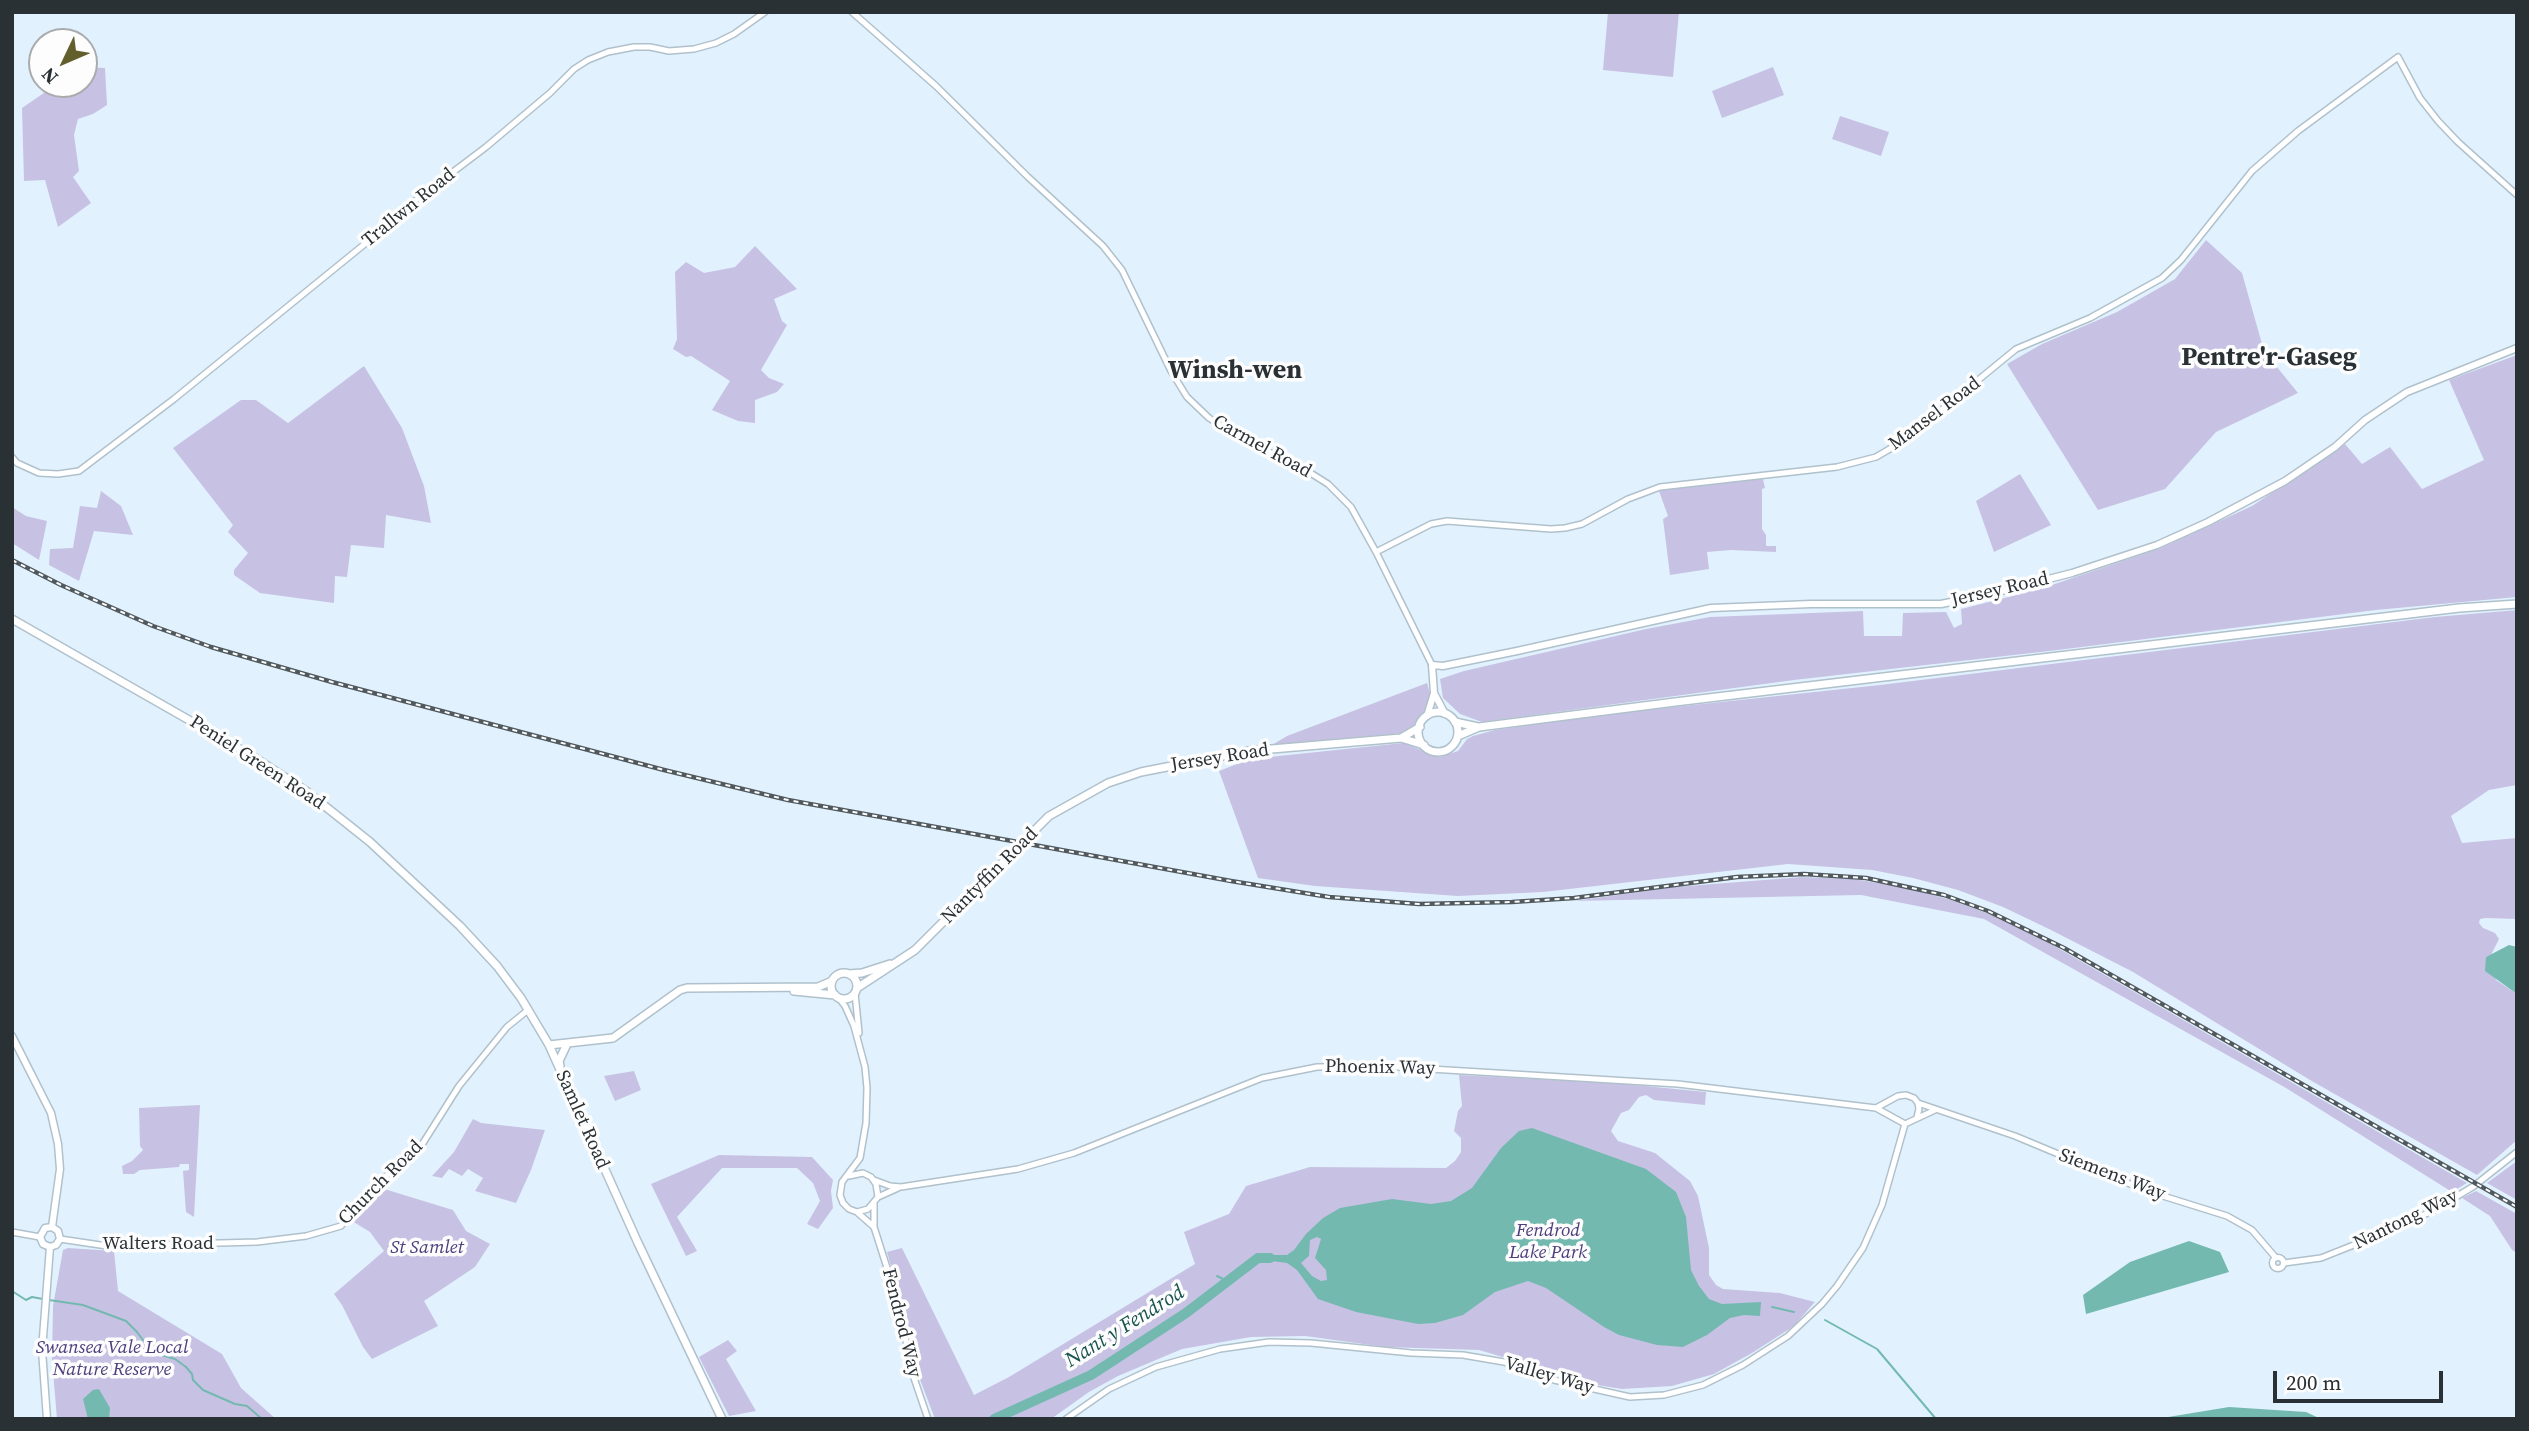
<!DOCTYPE html>
<style>
body{margin:0}
#map{position:relative;width:2529px;height:1431px;overflow:hidden;background:#e1f2fe;font-family:"Source Serif 4",serif}
canvas{display:block}
.frame{position:absolute;inset:0;border:14px solid #2a3135;pointer-events:none}
.north{position:absolute;left:28px;top:28px;width:70px;height:70px;box-sizing:border-box;background:#fdfdfd;border:2px solid #a9abad;border-radius:50%;rotate:226deg;font-size:19px;font-weight:700;line-height:28px;text-align:center;color:#2a3135}
.north::after{content:'';display:block;margin:auto;width:24px;height:32px;background:#625f2c;clip-path:polygon(50% 0,100% 100%,50% 72%,0 100%)}
.scale{position:absolute;left:2273px;top:1371px;width:170px;height:32px;box-sizing:border-box;border:4px solid #2a3135;border-top:0;padding-left:9px;font-size:21px;line-height:24px;white-space:nowrap;color:#2a3135;-webkit-text-stroke:5px #fdfdfd;paint-order:stroke}
</style>
<div id="map">
<canvas width="2529" height="1431"></canvas>
<div class="frame"></div>
<div class="north">N</div>
<div class="scale">200 m</div>
</div>
<script>
const context = document.querySelector('canvas').getContext('2d');
context.lineJoin = 'round';
function fill(path, color) { context.fillStyle = color; context.fill(path, 'evenodd'); }
const toPath = rows => new Path2D(rows.map(r => 'M' + r).join(''));
function strokePath(path, color, width, dash) { context.strokeStyle = color; context.lineWidth = width; context.lineCap = dash ? 'butt' : 'round'; context.setLineDash(dash || []); context.stroke(path); }
function label(font, color, halo, rows, align = 'center') {
  context.font = font + ' "Source Serif 4",serif'; context.lineWidth = 7; context.setLineDash([]); context.textBaseline = 'middle'; context.strokeStyle = halo; context.fillStyle = color; for (const [text, x, y, turn = 0] of rows) {
    context.save(); context.translate(x, y); context.rotate((+turn || 0) * Math.PI / 180); context.textAlign = isNaN(turn) ? turn : align; if (halo) context.strokeText(text, 0, 0); context.fillText(text, 0, 0); context.restore();
  }
}
fill(toPath([
 [1608,12,1679,12,1673,77,1603,70],
 [84,67,105,68,107,105,93,114,78,119,74,135,79,171,73,177,91,203,58,227,45,180,24,181,22,108,57,84,84,84],
 [1773,67,1784,95,1722,118,1712,91],
 [1840,116,1889,132,1881,156,1832,139],
 [2206,240,2242,273,2264,351,2298,393,2216,432,2165,489,2098,510,2007,364,2042,344,2117,312,2175,279],
 [755,246,797,289,774,299,782,321,787,325,761,370,769,378,784,384,777,392,755,400,755,423,738,421,712,410,730,381,691,356,686,357,673,349,677,339,675,272,686,262,704,273,735,267],
 [2517,355,2517,597,2376,610,2058,650,1794,680,1482,722,1460,714,1443,698,1440,679,1464,671,1646,629,1710,617,1863,611,1864,636,1902,636,1903,613,1946,612,1954,628,1962,624,1961,609,2040,589,2161,548,2252,506,2345,444,2362,464,2390,447,2422,489,2484,460,2449,380],
 [364,366,402,428,424,486,431,523,386,515,384,548,351,545,347,577,335,576,334,603,260,593,234,575,234,570,248,553,228,532,233,525,173,448,241,400,256,400,288,423],
 [2020,474,2051,525,1994,552,1976,501],
 [1763,479,1765,488,1762,489,1762,529,1766,535,1766,546,1776,546,1776,552,1731,550,1707,552,1709,569,1670,575,1663,519,1668,516,1659,491,1677,486],
 [101,491,121,506,133,535,94,531,79,581,49,565,50,549,73,548,80,506,97,508],
 [12,507,26,516,47,521,39,560,12,543],
 [2517,610,2517,785,2489,790,2451,816,2462,843,2517,838,2517,919,2486,918,2480,919,2479,923,2483,928,2495,933,2499,939,2491,955,2486,957,2496,980,2517,994,2517,1140,2477,1175,2310,1080,2133,972,2051,930,2003,907,1958,890,1913,878,1872,870,1788,864,1543,892,1458,896,1315,886,1258,878,1219,771,1250,759,1403,743,1440,757,1458,751,1467,739,1473,736,1495,730,1618,713,1880,685,2435,617],
 [1427,683,1431,697,1426,711,1415,725,1404,733,1272,745,1287,736],
 [1802,877,1854,879,1907,888,1951,900,2000,918,2044,940,2467,1183,2452,1192,2286,1088,1984,919,1861,895,1574,901,1675,887],
 [634,1071,641,1090,615,1101,604,1076],
 [1459,1075,1615,1083,1706,1092,1705,1105,1654,1100,1646,1095,1639,1097,1629,1110,1621,1113,1611,1131,1618,1141,1655,1153,1690,1181,1698,1196,1709,1248,1709,1275,1716,1285,1723,1289,1780,1293,1815,1302,1813,1304,1794,1326,1752,1353,1714,1374,1672,1386,1622,1389,1597,1385,1479,1350,1385,1347,1305,1336,1251,1337,1182,1349,1118,1376,1089,1392,1051,1419,935,1419,916,1369,908,1325,887,1252,902,1248,974,1395,1009,1377,1195,1264,1184,1232,1229,1214,1246,1186,1310,1167,1446,1168,1455,1161,1461,1152,1461,1138,1454,1131,1458,1111,1462,1106],
 [200,1105,194,1217,186,1212,183,1171,189,1170,189,1164,180,1164,179,1167,140,1170,134,1174,123,1174,122,1166,132,1161,143,1150,140,1146,139,1108],
 [473,1119,481,1123,545,1130,531,1170,516,1203,475,1191,483,1178,468,1169,462,1176,449,1169,442,1178,432,1176,454,1152],
 [719,1155,812,1157,833,1180,831,1191,833,1208,818,1229,807,1224,820,1201,813,1183,797,1168,722,1168,677,1217,697,1251,686,1256,651,1184],
 [2517,1161,2517,1200,2487,1183],
 [381,1188,453,1210,466,1231,490,1244,475,1267,424,1301,438,1326,372,1359,363,1347,342,1305,334,1294,384,1251,370,1232,352,1221,371,1193],
 [2476,1191,2517,1214,2517,1253,2512,1250,2490,1216,2462,1198],
 [68,1248,114,1251,118,1291,222,1354,241,1388,276,1419,57,1419,52,1359,53,1306,63,1250],
 [728,1340,737,1351,726,1359,756,1411,729,1416,699,1357]
]), '#c7c2e4');
fill(toPath([
 [2509,945,2517,947,2517,994,2485,971,2486,957],
 [1532,1128,1646,1169,1676,1192,1686,1217,1691,1270,1699,1286,1709,1299,1722,1304,1761,1302,1760,1316,1744,1315,1730,1318,1707,1335,1683,1347,1657,1345,1619,1335,1604,1327,1546,1288,1528,1281,1495,1292,1463,1315,1435,1323,1418,1324,1356,1312,1318,1299,1297,1270,1287,1263,1272,1261,1271,1255,1287,1255,1294,1250,1306,1234,1323,1218,1340,1208,1392,1199,1431,1204,1451,1201,1472,1188,1501,1148,1519,1131],
 [1317,1237,1321,1239,1315,1258,1326,1270,1327,1280,1321,1281,1312,1276,1301,1263,1309,1256,1310,1240],
 [2189,1241,2220,1252,2229,1272,2086,1314,2083,1295,2130,1262],
 [99,1389,110,1408,109,1419,88,1419,83,1399,93,1390],
 [2229,1407,2306,1412,2321,1419,2156,1419]
]), '#73b9b0');
strokePath(toPath([
 [1217,1276,1227,1281],
 [12,1291,26,1300,32,1297,43,1299],
 [49,1300,83,1305,126,1321,137,1332,152,1352,175,1359,186,1367,192,1374,193,1380,203,1390,235,1404,247,1406,262,1419],
 [1772,1307,1794,1312],
 [1825,1320,1877,1349,1936,1419]
]), '#73b9b0', 2);
strokePath(toPath([
 [994,1419,1091,1375,1186,1313,1258,1258,1270,1258]
]), '#73b9b0', 10);
const tertiary = toPath([
 [852,12,936,86,1028,177,1103,246,1122,270,1171,371,1187,397,1209,418,1241,439,1301,467,1328,484,1351,507,1376,552,1432,665],
 [12,457,17,463,39,473,58,474,79,471,174,399,398,217,404,209,486,147,550,93,574,69,588,60,608,52,634,47,650,47,669,51,694,49,716,43,734,34,765,12],
 [1376,552,1431,524,1447,521,1551,529,1565,528,1582,524,1628,499,1660,487,1837,467,1876,457,1905,440,2016,349,2090,318,2162,278,2181,260,2252,171,2298,131,2398,57,2420,98,2438,121,2458,142,2517,195],
 [855,993,859,1033],
 [838,997,845,1006,854,1026,865,1067,867,1088,866,1123,860,1158,842,1182,840,1195,843,1203,849,1209,857,1212,868,1209,878,1197,876,1184,871,1177,863,1173,849,1176],
 [1918,1103,2015,1136,2147,1191,2227,1216,2252,1230,2276,1258],
 [1876,1108,1898,1096,1906,1095,1914,1098,1918,1103,1919,1109,1917,1117],
 [874,1180,890,1186,901,1187,1018,1169,1074,1153,1262,1078,1317,1067,1381,1066,1678,1084,1876,1108,1905,1124,1935,1110],
 [878,1197,898,1188],
 [874,1204,874,1227,897,1299,914,1378,928,1419],
 [858,1213,874,1227],
 [12,1232,40,1237],
 [60,1239,107,1246,257,1242,306,1236,341,1226,359,1200,423,1143,459,1086,507,1027,528,1010],
 '2272.5 1263a5.5 5.5 0 1 1 11 0a5.5 5.5 0 1 1-11 0Z',
 [2284,1263,2321,1258,2394,1229,2436,1209,2474,1186,2517,1152],
 [1066,1419,1109,1389,1156,1367,1220,1349,1269,1342,1311,1343,1411,1353,1463,1355,1504,1362,1554,1380,1630,1397,1664,1395,1703,1385,1743,1365,1788,1336,1822,1304,1837,1286,1863,1248,1882,1205,1905,1124]
]);
const secondary = toPath([
 [1445,714,1434,693,1432,665,1443,666,1517,651,1711,608,1811,604,1941,604,1986,595,2072,573,2157,545,2208,522,2285,481,2335,447,2365,420,2407,392,2517,348],
 [1427,716,1434,693],
 [12,1036,51,1113,58,1144,60,1169,52,1227],
 [50,1247,43,1244,40,1237,45,1228,52,1227],
 [50,1247,56,1245,60,1239,58,1231,52,1227],
 [47,1419,42,1350,50,1247]
]);
const primary = toPath([
 [12,619,252,756,306,791,370,842,460,926,497,966,521,998,549,1045,638,1243,722,1419],
 '1418 732a20 20 0 1 1 40 0a20 20 0 1 1-40 0Z',
 [1455,722,1478,727],
 [1458,736,1479,727,1675,702,2459,608,2517,604],
 [1401,738,1420,727],
 '831 986a13 13 0 1 1 26 0a13 13 0 1 1-26 0Z',
 [849,974,862,973,890,964],
 [857,988,915,950,1049,816,1108,783,1141,772,1248,751,1401,738,1424,745],
 [794,991,835,995],
 [549,1045,613,1038,680,990,687,988,818,987,832,981],
 [560,1066,559,1061,567,1044]
]);
strokePath(tertiary, '#b0c1cc', 8);
strokePath(secondary, '#b0c1cc', 9);
strokePath(primary, '#b0c1cc', 10);
strokePath(tertiary, '#fff', 5);
strokePath(secondary, '#fff', 6);
strokePath(primary, '#fff', 7);
const rail = toPath([
 [12,560,61,585,153,626,211,647,332,682,664,770,788,800,1231,881,1329,897,1419,904,1512,902,1574,898,1737,877,1804,874,1866,878,1944,895,1988,911,2064,948,2517,1207]
]);
strokePath(rail, '#50595e', 4.5);
strokePath(rail, '#fdfdfd', 2, [5]);
label('19px', '#2a3135', '#fdfdfd', [
 ["Trallwn Road",409,208,-39],
 ["Mansel Road",1935,414,-37],
 ["Carmel Road",1262,447,29],
 ["Jersey Road",2000,590,-13],
 ["Jersey Road",1220,758,-9],
 ["Peniel Green Road",257,763,33],
 ["Nantyffin Road",990,876,-45],
 ["Phoenix Way",1380,1068,1],
 ["Samlet Road",582,1120,66],
 ["Siemens Way",2112,1175,21],
 ["Church Road",381,1183,-45],
 ["Nantong Way",2406,1220,-26],
 ["Walters Road",158,1244],
 ["Fendrod Way",901,1323,76],
 ["Valley Way",1549,1376,16]
]);
label('italic 19px', '#4c3e7c', '#fdfdfd', [
 ["Fendrod",1548,1231],
 ["Lake Park",1548,1253],
 ["St Samlet",427,1248],
 ["Swansea Vale Local",112,1348],
 ["Nature Reserve",112,1370]
]);
label('italic 21px', '#18544e', '#fdfdfd', [
 ["Nant y Fendrod",1125,1327,-32]
]);
label('bold 26px', '#2a3135', '#fdfdfd', [
 ["Pentre'r-Gaseg",2269,358],
 ["Winsh-wen",1235,371]
]);
</script>
